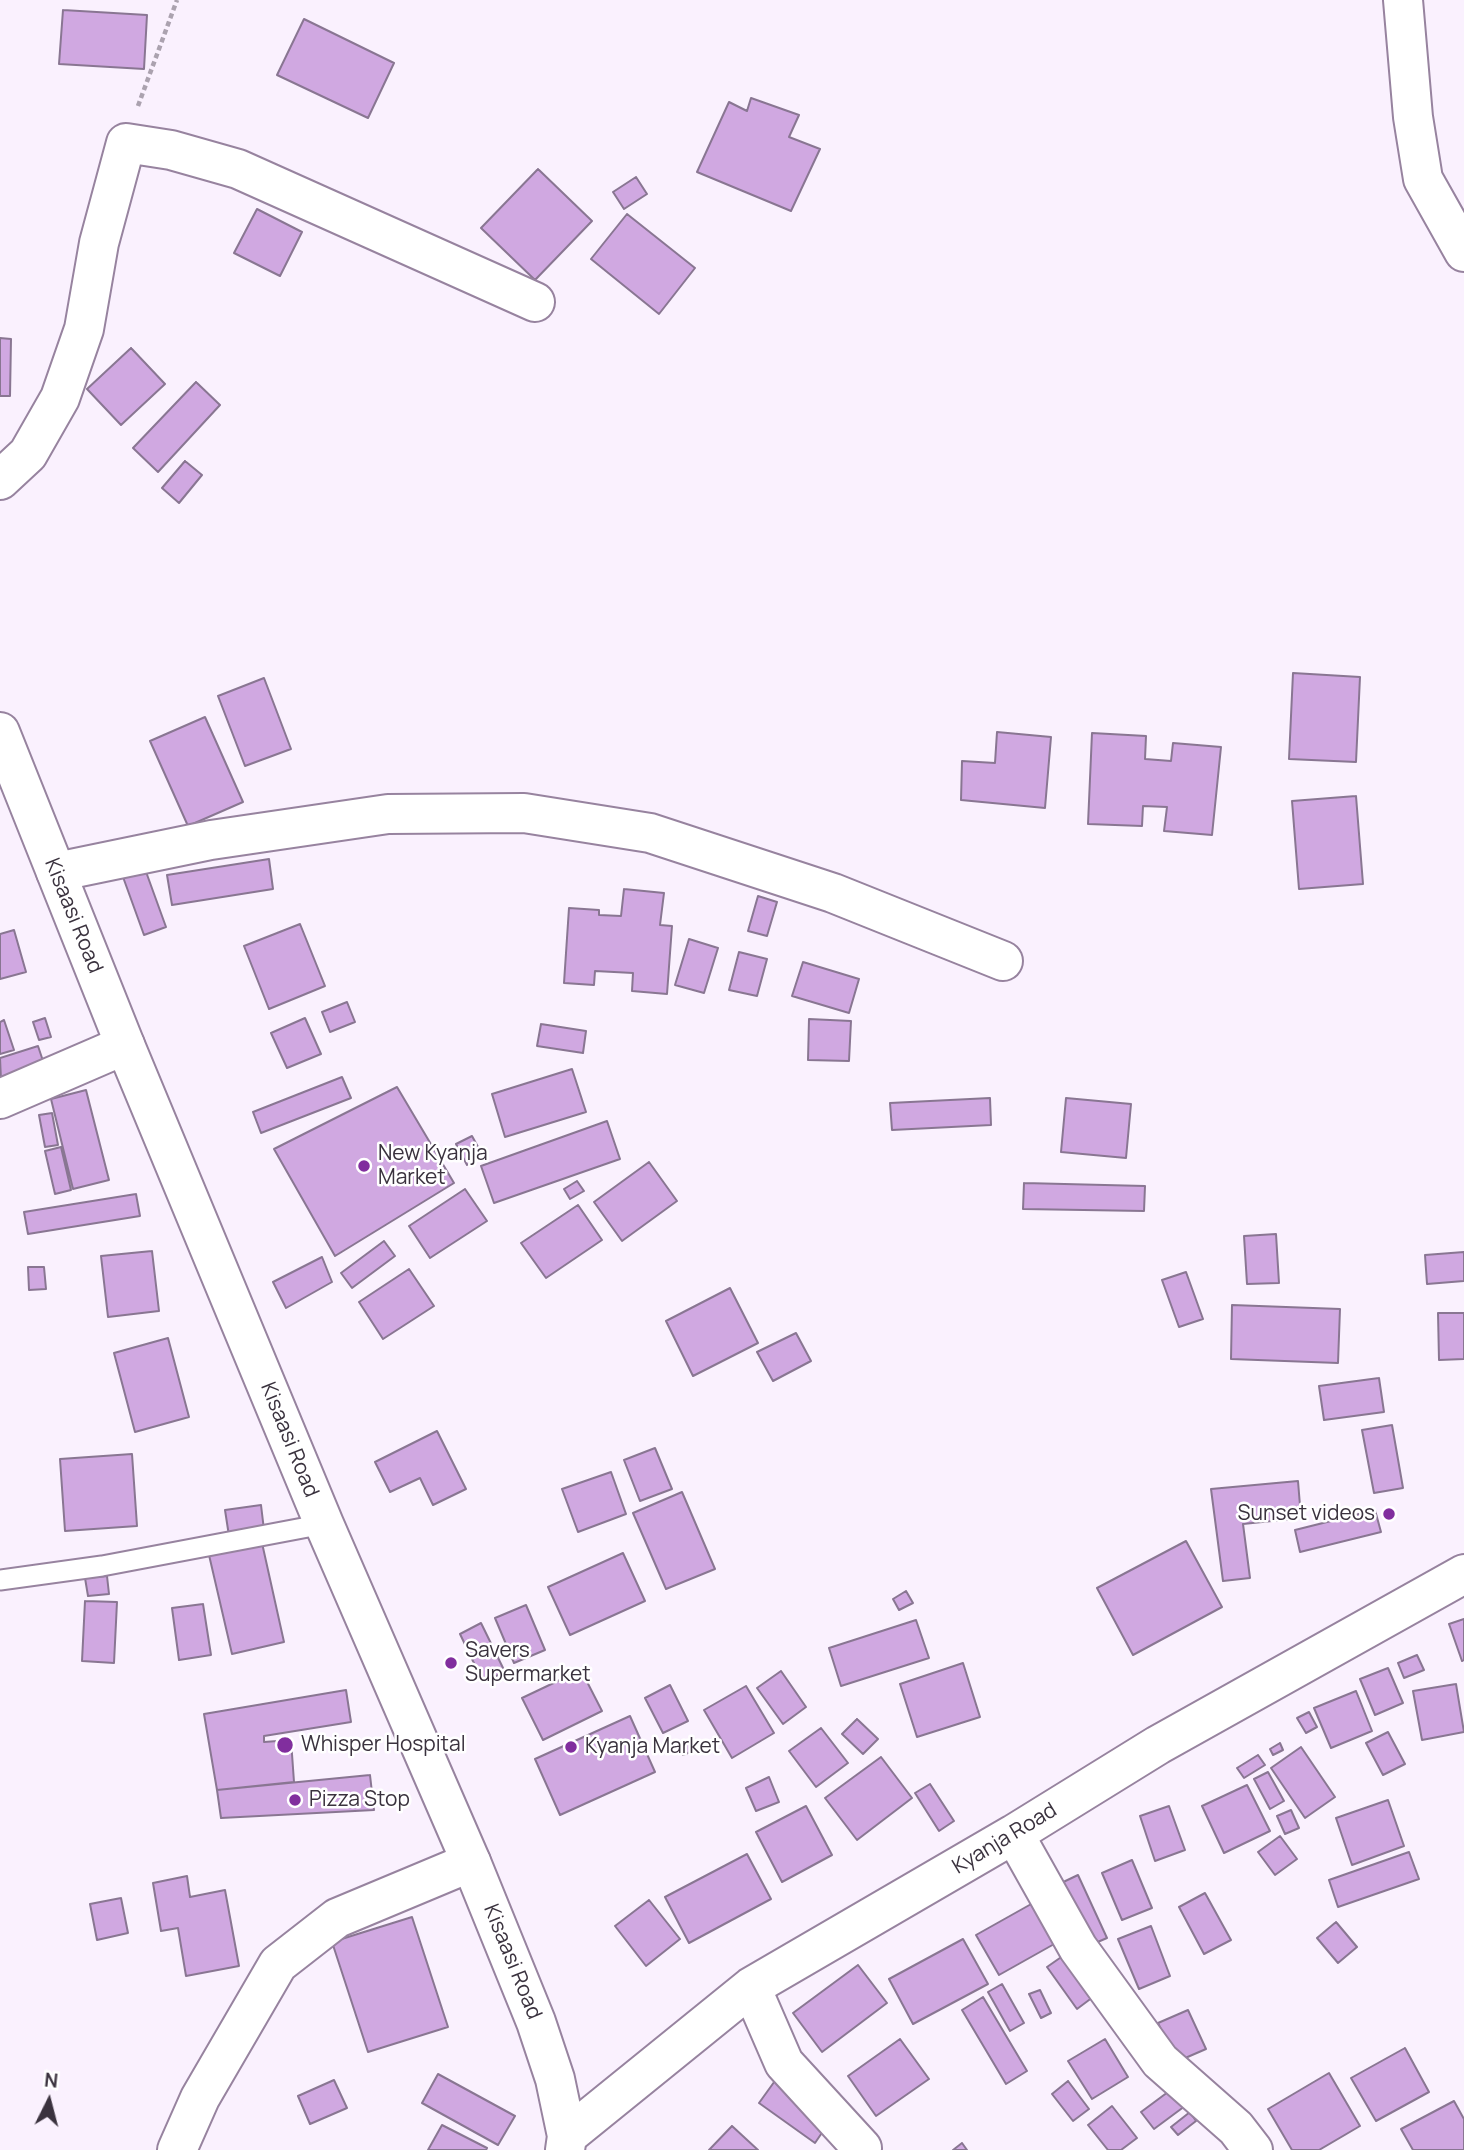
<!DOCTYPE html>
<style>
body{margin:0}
#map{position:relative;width:1464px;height:2150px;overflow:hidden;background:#faf1fe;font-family:Manrope,sans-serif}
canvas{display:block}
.north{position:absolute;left:14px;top:2066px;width:70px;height:70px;-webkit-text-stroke:5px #fff;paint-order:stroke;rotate:6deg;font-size:19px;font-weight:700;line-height:28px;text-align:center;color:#3a323e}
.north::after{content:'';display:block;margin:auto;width:24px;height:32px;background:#3a323e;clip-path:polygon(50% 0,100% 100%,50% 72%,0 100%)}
</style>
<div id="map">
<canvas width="1464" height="2150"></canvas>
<div class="north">N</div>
</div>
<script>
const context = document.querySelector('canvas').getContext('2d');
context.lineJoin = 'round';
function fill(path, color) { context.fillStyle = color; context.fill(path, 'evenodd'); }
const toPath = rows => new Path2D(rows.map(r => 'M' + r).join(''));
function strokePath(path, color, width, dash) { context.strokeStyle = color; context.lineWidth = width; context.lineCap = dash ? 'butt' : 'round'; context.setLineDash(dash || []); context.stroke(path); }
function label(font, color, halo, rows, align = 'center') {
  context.font = font + ' Manrope,sans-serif'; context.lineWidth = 5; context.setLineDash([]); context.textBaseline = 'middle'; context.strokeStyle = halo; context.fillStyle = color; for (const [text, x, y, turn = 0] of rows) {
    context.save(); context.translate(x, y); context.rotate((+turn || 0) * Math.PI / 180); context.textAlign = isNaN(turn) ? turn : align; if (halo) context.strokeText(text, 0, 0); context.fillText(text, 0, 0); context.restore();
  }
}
const building = toPath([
 [63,10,147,15,144,69,59,64,63,10],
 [304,19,394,63,368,118,277,75,304,19],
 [751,98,799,115,789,137,820,149,791,211,697,172,729,102,747,111,751,98],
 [538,169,592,221,535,280,481,228,538,169],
 [636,177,647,194,624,209,613,192,636,177],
 [257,209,302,232,280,276,234,253,257,209],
 [627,214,695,268,659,314,591,259,627,214],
 [0,338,11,339,10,396,0,396,0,338],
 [131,348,165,384,121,425,87,389,131,348],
 [196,382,220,405,158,472,133,448,196,382],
 [185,461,202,475,179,503,162,488,185,461],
 [1293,673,1360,677,1356,762,1289,759,1293,673],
 [264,678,291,749,245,766,218,696,264,678],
 [205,717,243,802,188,826,150,741,205,717],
 [997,732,1051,737,1045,808,961,800,962,761,995,763,997,732],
 [1092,733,1146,736,1145,759,1171,761,1173,743,1221,747,1212,835,1164,831,1167,807,1143,806,1142,826,1088,824,1092,733],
 [1356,796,1363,884,1299,889,1292,801,1356,796],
 [269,859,273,889,172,905,167,875,269,859],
 [145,869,166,927,144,935,123,877,145,869],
 [624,889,664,893,660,925,672,926,667,994,632,991,633,973,595,971,594,985,564,983,569,908,599,910,599,915,621,916,624,889],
 [758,896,777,902,767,936,748,931,758,896],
 [300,924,325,986,269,1009,244,946,300,924],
 [14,930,26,972,0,979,0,934,14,930],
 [689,939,718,948,704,993,675,985,689,939],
 [739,952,767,959,757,996,729,990,739,952],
 [803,962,859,979,849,1013,792,996,803,962],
 [347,1002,355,1022,330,1032,322,1012,347,1002],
 [45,1018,51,1037,39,1040,33,1022,45,1018],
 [305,1018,321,1054,287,1068,271,1033,305,1018],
 [809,1019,851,1021,849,1061,808,1060,809,1019],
 [4,1020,14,1050,0,1054,0,1022,4,1020],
 [541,1024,586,1031,583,1053,537,1046,541,1024],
 [38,1046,45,1067,1,1080,0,1058,38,1046],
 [572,1069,586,1112,505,1137,492,1094,572,1069],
 [342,1077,351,1098,261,1133,253,1112,342,1077],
 [397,1087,454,1183,335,1256,274,1149,397,1087],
 [86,1090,109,1180,73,1189,51,1099,86,1090],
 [990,1098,991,1125,892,1130,890,1103,990,1098],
 [1066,1098,1131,1104,1126,1158,1061,1152,1066,1098],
 [52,1113,58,1145,45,1147,39,1115,52,1113],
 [607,1121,620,1159,494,1203,481,1166,607,1121],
 [472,1136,483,1156,467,1165,456,1144,472,1136],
 [61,1147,71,1190,55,1194,45,1151,61,1147],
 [649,1162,677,1201,622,1241,594,1202,649,1162],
 [577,1181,584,1191,570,1199,564,1189,577,1181],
 [1024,1183,1145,1186,1144,1211,1023,1209,1024,1183],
 [465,1189,487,1221,430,1258,409,1226,465,1189],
 [136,1194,140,1216,28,1234,24,1212,136,1194],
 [578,1205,602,1240,546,1278,521,1243,578,1205],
 [1276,1234,1279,1283,1247,1284,1244,1236,1276,1234],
 [384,1241,395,1256,352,1288,341,1273,384,1241],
 [152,1251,159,1311,108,1317,101,1256,152,1251],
 [1464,1252,1464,1281,1427,1284,1425,1255,1464,1252],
 [322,1257,332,1282,286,1308,273,1282,322,1257],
 [28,1267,44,1267,46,1289,29,1290,28,1267],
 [409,1269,434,1306,383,1339,359,1302,409,1269],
 [1186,1272,1203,1319,1179,1327,1162,1280,1186,1272],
 [730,1288,758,1343,693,1376,666,1321,730,1288],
 [1232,1305,1340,1309,1338,1363,1231,1359,1232,1305],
 [1438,1313,1464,1313,1464,1359,1439,1360,1438,1313],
 [796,1333,811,1361,773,1381,757,1352,796,1333],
 [168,1338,189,1417,135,1432,114,1353,168,1338],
 [1379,1378,1384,1412,1324,1420,1319,1386,1379,1378],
 [1392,1425,1403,1488,1374,1493,1362,1430,1392,1425],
 [437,1431,466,1489,433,1505,420,1478,390,1492,375,1462,437,1431],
 [655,1448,672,1489,640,1501,624,1460,655,1448],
 [132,1454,137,1526,65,1531,60,1459,132,1454],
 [611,1472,626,1514,578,1532,562,1489,611,1472],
 [1298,1481,1301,1518,1243,1524,1250,1578,1223,1581,1211,1489,1298,1481],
 [682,1492,715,1569,666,1589,633,1513,682,1492],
 [261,1505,264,1530,229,1536,225,1510,261,1505],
 [1375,1510,1381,1532,1300,1552,1295,1530,1375,1510],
 [1186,1541,1222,1607,1133,1655,1097,1588,1186,1541],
 [262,1543,284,1642,232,1654,209,1555,262,1543],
 [623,1553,645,1601,570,1635,548,1587,623,1553],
 [107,1576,109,1594,88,1596,85,1578,107,1576],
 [906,1591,913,1603,899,1610,893,1599,906,1591],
 [85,1601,117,1602,114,1663,82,1661,85,1601],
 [203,1604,211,1655,179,1660,172,1608,203,1604],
 [526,1605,545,1650,514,1663,495,1618,526,1605],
 [1464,1619,1464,1660,1462,1661,1449,1624,1464,1619],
 [916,1620,929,1658,841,1686,829,1648,916,1620],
 [481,1623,505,1672,483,1682,460,1634,481,1623],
 [1417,1655,1424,1670,1404,1678,1398,1663,1417,1655],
 [963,1663,980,1717,917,1737,900,1684,963,1663],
 [1388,1668,1403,1703,1375,1715,1360,1679,1388,1668],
 [581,1670,602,1711,543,1740,522,1698,581,1670],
 [781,1671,806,1707,783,1724,757,1688,781,1671],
 [1456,1684,1464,1732,1422,1740,1413,1691,1456,1684],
 [670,1685,688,1721,663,1733,645,1698,670,1685],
 [746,1686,774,1733,732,1758,704,1710,746,1686],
 [346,1690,351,1722,264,1736,264,1742,291,1740,294,1782,217,1790,204,1714,346,1690],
 [1356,1691,1372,1731,1331,1748,1314,1708,1356,1691],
 [1309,1712,1317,1727,1306,1733,1297,1718,1309,1712],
 [630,1716,655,1772,560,1815,535,1759,630,1716],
 [857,1719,878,1739,863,1754,842,1734,857,1719],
 [821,1728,848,1763,816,1787,789,1751,821,1728],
 [1388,1732,1405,1764,1383,1775,1366,1743,1388,1732],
 [692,1739,697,1749,683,1755,678,1745,692,1739],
 [1280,1743,1283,1750,1273,1755,1270,1749,1280,1743],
 [1301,1747,1335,1797,1305,1818,1271,1768,1301,1747],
 [1258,1755,1265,1765,1244,1778,1237,1768,1258,1755],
 [881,1757,912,1798,857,1840,825,1798,881,1757],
 [1268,1772,1284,1801,1270,1809,1254,1779,1268,1772],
 [370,1775,374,1810,221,1818,217,1790,370,1775],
 [769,1777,779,1802,756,1811,746,1788,769,1777],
 [930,1784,954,1821,939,1831,915,1793,930,1784],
 [1247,1785,1270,1831,1224,1853,1202,1806,1247,1785],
 [1388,1800,1404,1846,1352,1865,1336,1818,1388,1800],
 [806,1806,832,1855,782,1882,756,1832,806,1806],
 [1169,1806,1185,1850,1155,1861,1140,1816,1169,1806],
 [1291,1810,1299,1828,1285,1834,1277,1816,1291,1810],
 [1280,1836,1297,1859,1275,1875,1258,1852,1280,1836],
 [1409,1852,1419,1879,1338,1907,1329,1880,1409,1852],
 [747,1854,771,1899,689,1943,665,1897,747,1854],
 [1132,1860,1152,1908,1122,1920,1102,1873,1132,1860],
 [1078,1875,1107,1938,1086,1947,1057,1885,1078,1875],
 [187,1876,190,1897,225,1890,239,1966,186,1976,178,1928,161,1931,153,1883,187,1876],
 [1205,1893,1231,1940,1204,1954,1179,1907,1205,1893],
 [121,1898,128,1933,97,1940,90,1904,121,1898],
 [649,1900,680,1939,646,1966,615,1926,649,1900],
 [1033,1903,1056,1943,999,1975,976,1935,1033,1903],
 [412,1917,448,2027,368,2052,332,1942,412,1917],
 [1336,1922,1357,1947,1338,1963,1317,1938,1336,1922],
 [1151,1926,1170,1976,1139,1989,1118,1939,1151,1926],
 [963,1939,988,1984,913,2024,889,1979,963,1939],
 [1067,1953,1097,1994,1077,2009,1047,1967,1067,1953],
 [858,1965,887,2003,822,2052,793,2013,858,1965],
 [1002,1984,1024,2023,1010,2031,988,1992,1002,1984],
 [1040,1990,1051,2013,1041,2018,1029,1994,1040,1990],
 [983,1997,1027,2071,1006,2084,962,2010,983,1997],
 [1188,2010,1206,2049,1176,2062,1158,2023,1188,2010],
 [900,2039,929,2079,876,2116,848,2076,900,2039],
 [1105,2039,1128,2077,1092,2099,1068,2061,1105,2039],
 [1405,2048,1429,2092,1376,2121,1351,2078,1405,2048],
 [1329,2073,1360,2126,1319,2150,1292,2150,1268,2109,1329,2073],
 [438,2074,515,2116,498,2145,422,2103,438,2074],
 [777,2078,832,2118,815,2143,759,2103,777,2078],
 [334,2080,347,2108,310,2124,298,2096,334,2080],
 [1068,2081,1089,2109,1073,2121,1052,2094,1068,2081],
 [1172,2089,1185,2106,1154,2129,1141,2112,1172,2089],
 [1454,2101,1464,2119,1464,2150,1413,2150,1401,2129,1454,2101],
 [1112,2106,1137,2138,1121,2150,1108,2150,1088,2125,1112,2106],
 [1190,2112,1196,2121,1178,2135,1171,2127,1190,2112],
 [442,2125,487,2148,486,2150,428,2150,442,2125],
 [732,2126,758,2150,709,2150,732,2126],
 [962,2143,967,2150,953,2150,962,2143]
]);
fill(building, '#d0a8e1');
strokePath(building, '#897692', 2);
const service = toPath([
 [0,1580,102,1566,324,1524]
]);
const minor = toPath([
 [1403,0,1413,117,1423,179,1464,252],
 [0,480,28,454,60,398,84,329,99,243,126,143,171,150,238,169,535,302],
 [56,872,211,840,388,814,524,813,650,833,833,893,1003,961],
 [0,1099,125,1045],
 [1014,1834,1078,1948,1160,2061,1236,2128,1253,2150],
 [751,1987,784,2063,862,2148],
 [567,2136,751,1987,1014,1834,1158,1745,1464,1574],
 [177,2150,200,2098,278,1964,337,1918,471,1862]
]);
const secondary = toPath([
 [0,732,125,1045,324,1524,471,1862,536,2022,555,2079,567,2136,565,2150]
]);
strokePath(service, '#97839f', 23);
strokePath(minor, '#97839f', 42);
strokePath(secondary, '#97839f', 42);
strokePath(toPath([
 [138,106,177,0]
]), '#aba2af', 4.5, [5, 3.5]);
strokePath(service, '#fff', 19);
strokePath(minor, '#fff', 38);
strokePath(secondary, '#fff', 38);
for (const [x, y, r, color] of [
 [364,1166,7,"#812e9e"],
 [1389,1514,7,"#812e9e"],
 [451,1663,7,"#812e9e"],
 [285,1745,9,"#812e9e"],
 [571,1747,7,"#812e9e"],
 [295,1800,7,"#812e9e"]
]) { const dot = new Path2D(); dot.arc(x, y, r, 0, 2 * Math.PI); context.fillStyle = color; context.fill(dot); strokePath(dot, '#fff', 2.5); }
label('21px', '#3a323e', '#fff', [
 ["Kisaasi Road",73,916,68],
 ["Kisaasi Road",289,1440,68],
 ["Kyanja Road",1005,1839,-31],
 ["Kisaasi Road",512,1962,68]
]);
label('21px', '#3a323e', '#fff', [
 ["New Kyanja",378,1154],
 ["Market",378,1178],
 ["Sunset videos",1375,1514,"right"],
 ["Savers",465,1651],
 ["Supermarket",465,1675],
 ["Whisper Hospital",301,1745],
 ["Kyanja Market",585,1747],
 ["Pizza Stop",309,1800]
], 'left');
</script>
